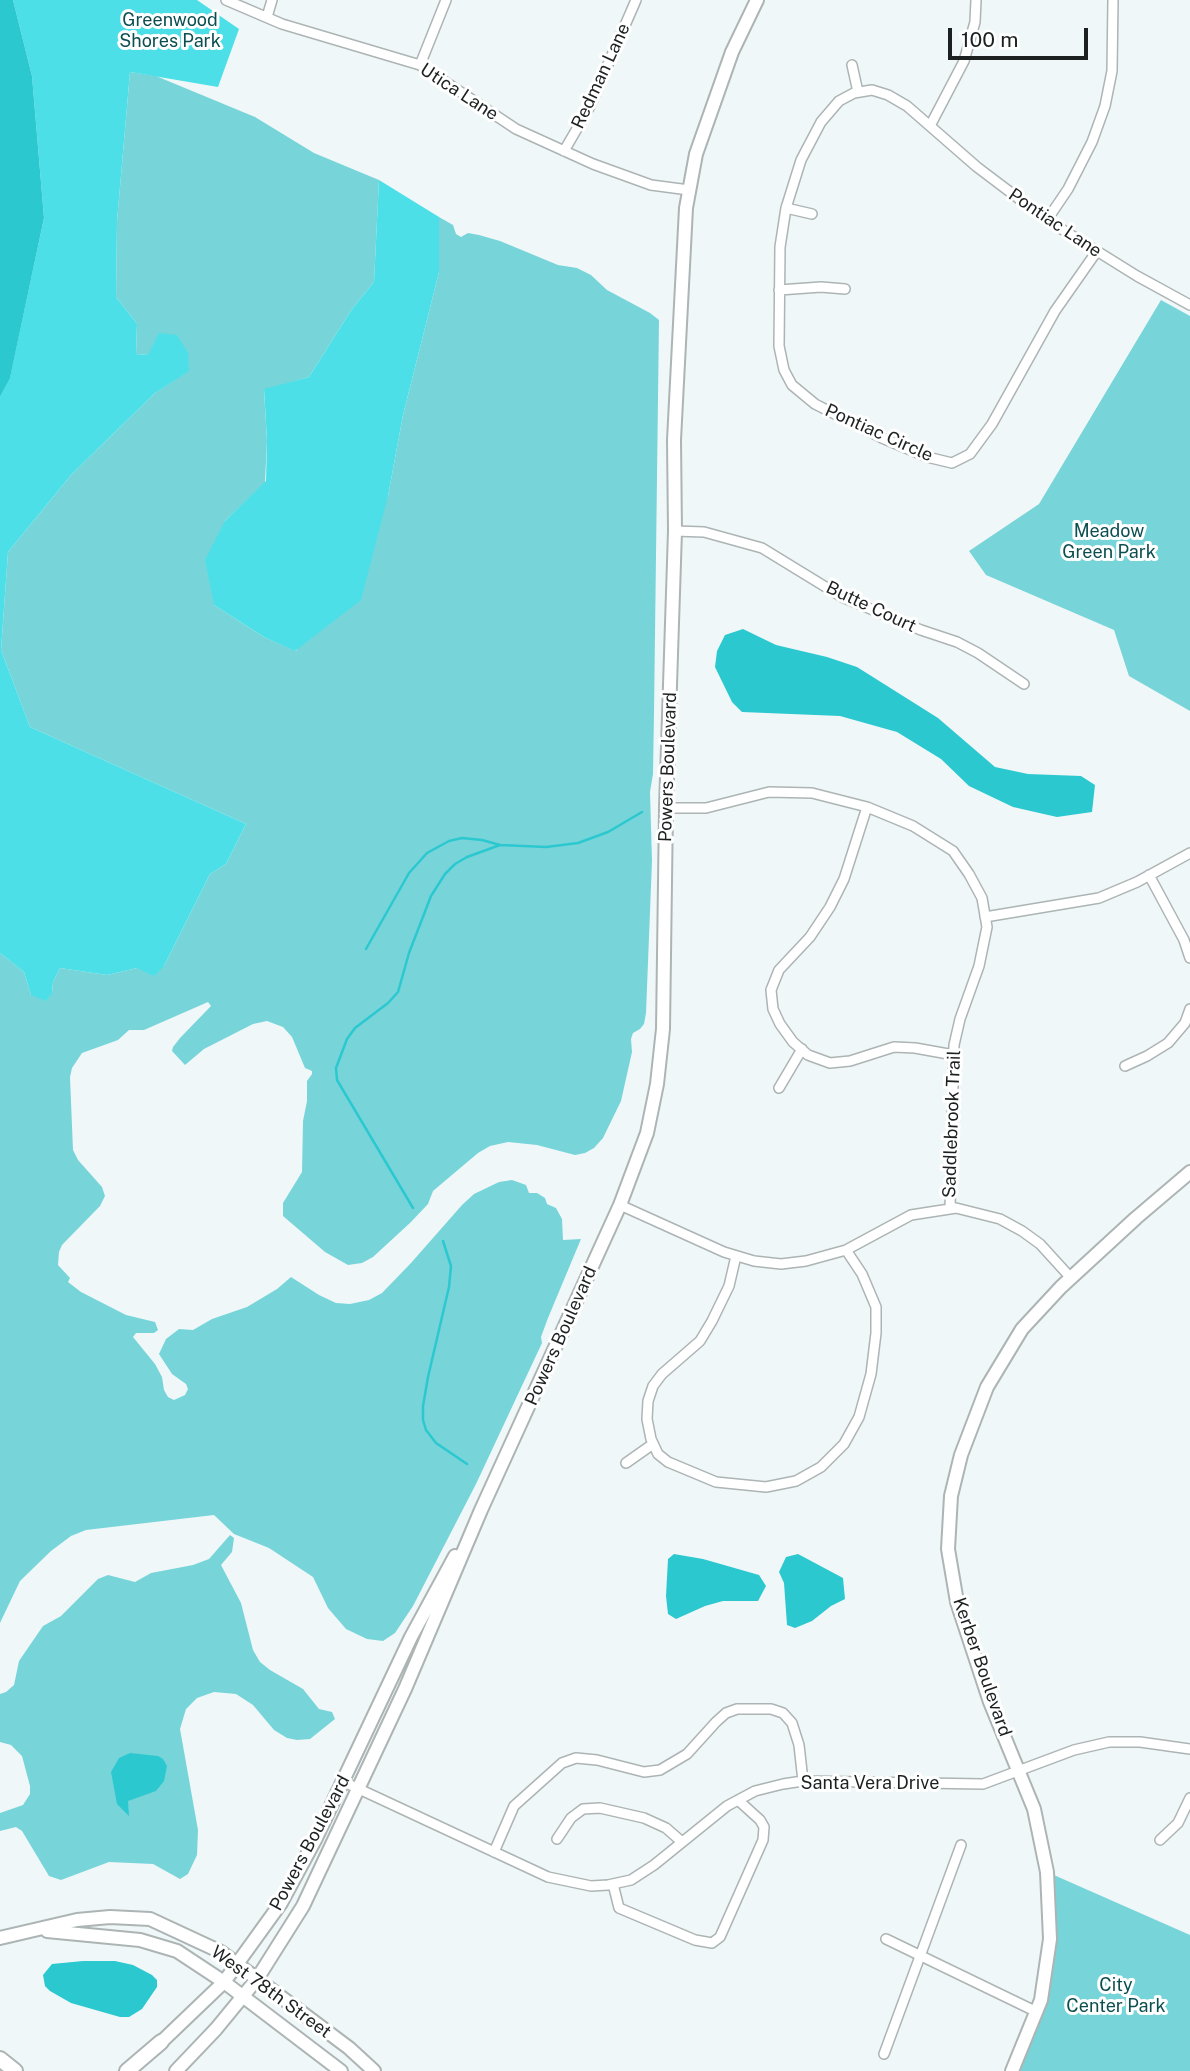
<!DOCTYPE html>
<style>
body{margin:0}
#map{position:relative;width:1190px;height:2071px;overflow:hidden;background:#f0f7f8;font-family:"Public Sans",sans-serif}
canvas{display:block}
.scale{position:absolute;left:948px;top:28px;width:140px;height:32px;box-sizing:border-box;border:4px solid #1d2020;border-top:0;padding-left:9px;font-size:21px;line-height:24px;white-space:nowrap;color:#1d2020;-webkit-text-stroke:5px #fff;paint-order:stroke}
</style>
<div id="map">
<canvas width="1190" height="2071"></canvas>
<div class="scale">100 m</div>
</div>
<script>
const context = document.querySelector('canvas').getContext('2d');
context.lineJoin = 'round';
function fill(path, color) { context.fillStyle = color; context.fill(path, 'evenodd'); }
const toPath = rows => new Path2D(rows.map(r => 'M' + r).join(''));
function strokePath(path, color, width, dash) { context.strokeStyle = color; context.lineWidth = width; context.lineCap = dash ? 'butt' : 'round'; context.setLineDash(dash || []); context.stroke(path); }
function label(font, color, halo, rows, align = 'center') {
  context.font = font + ' "Public Sans",sans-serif'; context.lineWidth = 6; context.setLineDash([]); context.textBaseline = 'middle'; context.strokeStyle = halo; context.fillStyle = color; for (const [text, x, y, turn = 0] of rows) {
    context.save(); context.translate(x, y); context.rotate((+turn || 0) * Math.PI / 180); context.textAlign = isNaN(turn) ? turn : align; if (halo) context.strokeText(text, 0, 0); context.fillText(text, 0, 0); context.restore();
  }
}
fill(toPath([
 [130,72,156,76,255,117,314,153,379,180,374,282,352,309,309,377,264,390,267,441,265,483,225,521,214,605,264,637,296,651,388,496,403,415,439,272,439,217,453,225,456,234,461,237,468,233,479,235,500,241,558,265,577,268,591,275,607,290,650,313,659,320,654,713,653,774,650,792,652,861,646,1013,644,1024,640,1029,633,1033,631,1039,632,1052,621,1101,603,1138,594,1148,585,1153,575,1155,537,1145,508,1142,490,1146,478,1153,433,1191,428,1204,411,1222,373,1257,362,1263,348,1265,325,1252,283,1216,283,1203,302,1172,303,1121,307,1101,307,1081,312,1074,312,1071,305,1068,292,1037,283,1027,267,1021,253,1024,204,1049,185,1065,172,1051,173,1047,180,1038,211,1006,208,1002,144,1030,129,1030,118,1040,82,1053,72,1068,70,1077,73,1150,78,1160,102,1187,105,1196,100,1206,62,1245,59,1252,58,1265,70,1278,68,1282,81,1292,126,1315,155,1322,158,1330,154,1333,136,1333,133,1337,155,1364,162,1377,164,1390,168,1397,174,1400,185,1395,188,1389,186,1384,172,1374,159,1354,166,1339,179,1329,193,1330,212,1319,247,1307,277,1289,291,1277,319,1295,336,1303,350,1304,369,1300,382,1293,411,1263,462,1205,474,1194,499,1182,512,1180,526,1185,529,1193,537,1193,545,1198,547,1204,556,1208,562,1219,563,1240,581,1239,548,1318,541,1337,542,1343,476,1484,413,1606,395,1633,383,1641,367,1639,346,1629,328,1608,313,1577,269,1548,234,1534,214,1515,86,1530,71,1536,51,1551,20,1581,0,1623,0,953,24,972,31,995,52,993,53,982,60,968,107,975,137,968,164,966,210,874,226,864,246,824,30,727,1,650,8,552,71,475,155,393,189,370,148,355,136,354,137,324,116,297,117,221],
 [1161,300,1190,316,1190,711,1129,676,1114,630,986,575,969,551,1039,504],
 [230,1535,234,1538,232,1552,221,1565,241,1603,253,1650,260,1662,270,1670,303,1689,319,1709,332,1712,335,1719,310,1739,297,1740,287,1738,274,1730,253,1705,236,1694,214,1692,197,1698,186,1709,180,1729,198,1830,197,1855,188,1874,180,1879,153,1864,109,1862,61,1880,49,1876,22,1831,16,1827,0,1831,0,1813,23,1805,30,1794,30,1786,22,1756,11,1745,0,1742,0,1694,6,1692,14,1685,19,1661,43,1626,61,1616,98,1579,108,1575,135,1582,151,1573,193,1565,209,1559],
 [1047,1872,1190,1935,1190,2071,1012,2071,1037,2012,1050,1939]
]), '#77d5da');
fill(toPath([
 [13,0,197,0,239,29,218,87,130,72,117,221,116,297,137,324,136,354,148,355,159,333,177,335,188,353,189,371,155,393,71,475,8,552,1,650,30,727,246,824,226,864,210,874,164,966,154,976,137,968,107,975,60,968,53,982,52,993,46,1001,31,995,24,972,0,953,0,397,10,377,44,218,32,76],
 [379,180,439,217,439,272,403,415,388,496,361,600,295,651,264,637,214,605,205,560,225,521,266,481,267,440,264,389,309,377,352,309,374,282]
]), '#4ddfe7');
fill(toPath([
 [0,0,13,0,32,76,44,218,10,378,0,397],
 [743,629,776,645,827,657,857,667,938,718,995,767,1028,774,1081,776,1095,785,1092,812,1057,817,1013,807,969,786,941,759,897,732,840,716,742,712,732,702,715,667,717,651,725,635],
 [674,1554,703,1559,759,1575,766,1586,758,1601,723,1601,705,1606,676,1619,668,1614,666,1596,668,1559],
 [798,1554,843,1578,845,1599,831,1606,812,1621,795,1628,787,1625,784,1583,779,1572,786,1557],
 [130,1753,158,1756,163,1759,167,1766,164,1781,156,1791,128,1801,129,1816,117,1804,111,1772,119,1758],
 [83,1961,115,1961,133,1965,152,1975,157,1980,157,1987,142,2009,129,2017,120,2017,71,2003,50,1991,45,1986,43,1975,52,1964]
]), '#2cc8d0');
strokePath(toPath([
 [366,949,409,873,427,853,449,841,462,838,482,840,500,845],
 [413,1208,337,1080,336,1068,347,1039,355,1028,388,1003,398,992,409,953,431,896,445,874,455,864,467,857,500,845,546,847,578,843,608,832,642,812],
 [443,1241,451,1266,449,1287,428,1377,423,1406,423,1420,426,1430,436,1443,467,1464]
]), '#2cc8d0', 2.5);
const street = toPath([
 [226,0,282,24,420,65,516,129,593,164,651,185,689,190],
 [267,17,272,0],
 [420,65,446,0],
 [852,65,858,92],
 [930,126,964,61,975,22,976,0],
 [564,151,589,108,636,0],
 [786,208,812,214],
 [1047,220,1068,189,1092,142,1105,106,1112,71,1113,0],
 [1097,251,1055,311,992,424,970,454,952,463,927,457,882,438,815,404,792,385,784,370,779,346,780,247,786,208,801,160,821,122,839,101,854,93,872,90,888,95,907,106,977,167,1047,220,1137,276,1190,305],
 [779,290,821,287,845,289],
 [675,531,704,532,762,548,842,597,921,630,957,642,978,653,1024,684],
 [867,807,844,879,830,907,810,937,779,970,771,990,773,1009,780,1024,793,1042,808,1055,830,1063,850,1061,894,1047,915,1048,954,1055],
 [666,808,706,808,769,792,812,793,867,807,913,826,953,851,969,874,982,898,987,927,979,966,960,1019,954,1045,950,1209],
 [1149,875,1184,940,1190,958],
 [985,917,1099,898,1137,882,1190,853],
 [1125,1066,1147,1056,1168,1043,1185,1023,1190,1009],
 [779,1088,802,1049],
 [620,1205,724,1252,754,1261,781,1264,806,1261,846,1250,911,1215,956,1208,1000,1219,1022,1231,1040,1244,1071,1278],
 [736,1256,729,1286,712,1321,700,1341,662,1374,653,1386,648,1401,647,1419,651,1439,658,1454,668,1462,716,1482,766,1487,796,1481,821,1467,844,1444,859,1417,871,1374,876,1333,876,1307,862,1274,846,1250],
 [626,1463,653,1444],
 [344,1782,548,1877,591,1886,608,1885,631,1880,654,1865,727,1806,755,1791,783,1784,803,1781,983,1784,1074,1750,1109,1742,1140,1742,1190,1749],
 [557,1839,571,1818,583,1809,600,1808,644,1818,666,1828,682,1842],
 [1160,1840,1178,1823,1190,1798],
 [494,1852,514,1806,562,1763,576,1758,597,1760,644,1772,660,1770,687,1754,716,1722,726,1713,737,1709,771,1709,783,1713,792,1723,799,1745,803,1781],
 [613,1884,619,1908,695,1940,712,1943,720,1937,763,1840,764,1827,760,1820,738,1800],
 [886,1939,1037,2012],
 [884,2054,961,1845]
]);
const secondary = toPath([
 [47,1931,140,1940,177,1951,224,1982,341,2071],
 [0,1938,77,1920,110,1917,150,1919,221,1952,349,2048,374,2071],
 [155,2048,224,1982,281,1903,315,1840,411,1637,455,1556],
 [176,2071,216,2029,257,1979,303,1906,405,1689,481,1510,620,1205,647,1133,657,1084,663,1029,666,808,675,531,674,440,686,208,696,154,732,52,757,0],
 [1012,2071,1041,2000,1050,1939,1047,1872,1034,1809,990,1702,957,1602,948,1549,951,1496,961,1455,987,1387,1022,1329,1061,1287,1136,1218,1190,1172]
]);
const primary = toPath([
 [0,2059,15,2071],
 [127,2071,161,2042]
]);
strokePath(street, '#adb4b4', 12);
strokePath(secondary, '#adb4b4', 16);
strokePath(primary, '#adb4b4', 18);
strokePath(street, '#fff', 9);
strokePath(secondary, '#fff', 12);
strokePath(primary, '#fff', 14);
label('18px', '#0d4e51', '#fff', [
 ["Greenwood",170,20],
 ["Shores Park",170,41],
 ["Meadow",1109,531],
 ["Green Park",1109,552],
 ["City",1116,1985],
 ["Center Park",1116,2006]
]);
label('18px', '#1d2020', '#fff', [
 ["Redman Lane",601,76,-65],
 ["Utica Lane",459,92,33],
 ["Pontiac Lane",1055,223,34],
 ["Pontiac Circle",879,433,24],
 ["Butte Court",871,607,25],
 ["Powers Boulevard",668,767,-88],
 ["Saddlebrook Trail",952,1124,-88],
 ["Powers Boulevard",561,1336,-66],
 ["Kerber Boulevard",982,1667,71],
 ["Santa Vera Drive",870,1783],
 ["Powers Boulevard",310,1843,-62],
 ["West 78th Street",271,1992,36]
]);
</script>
